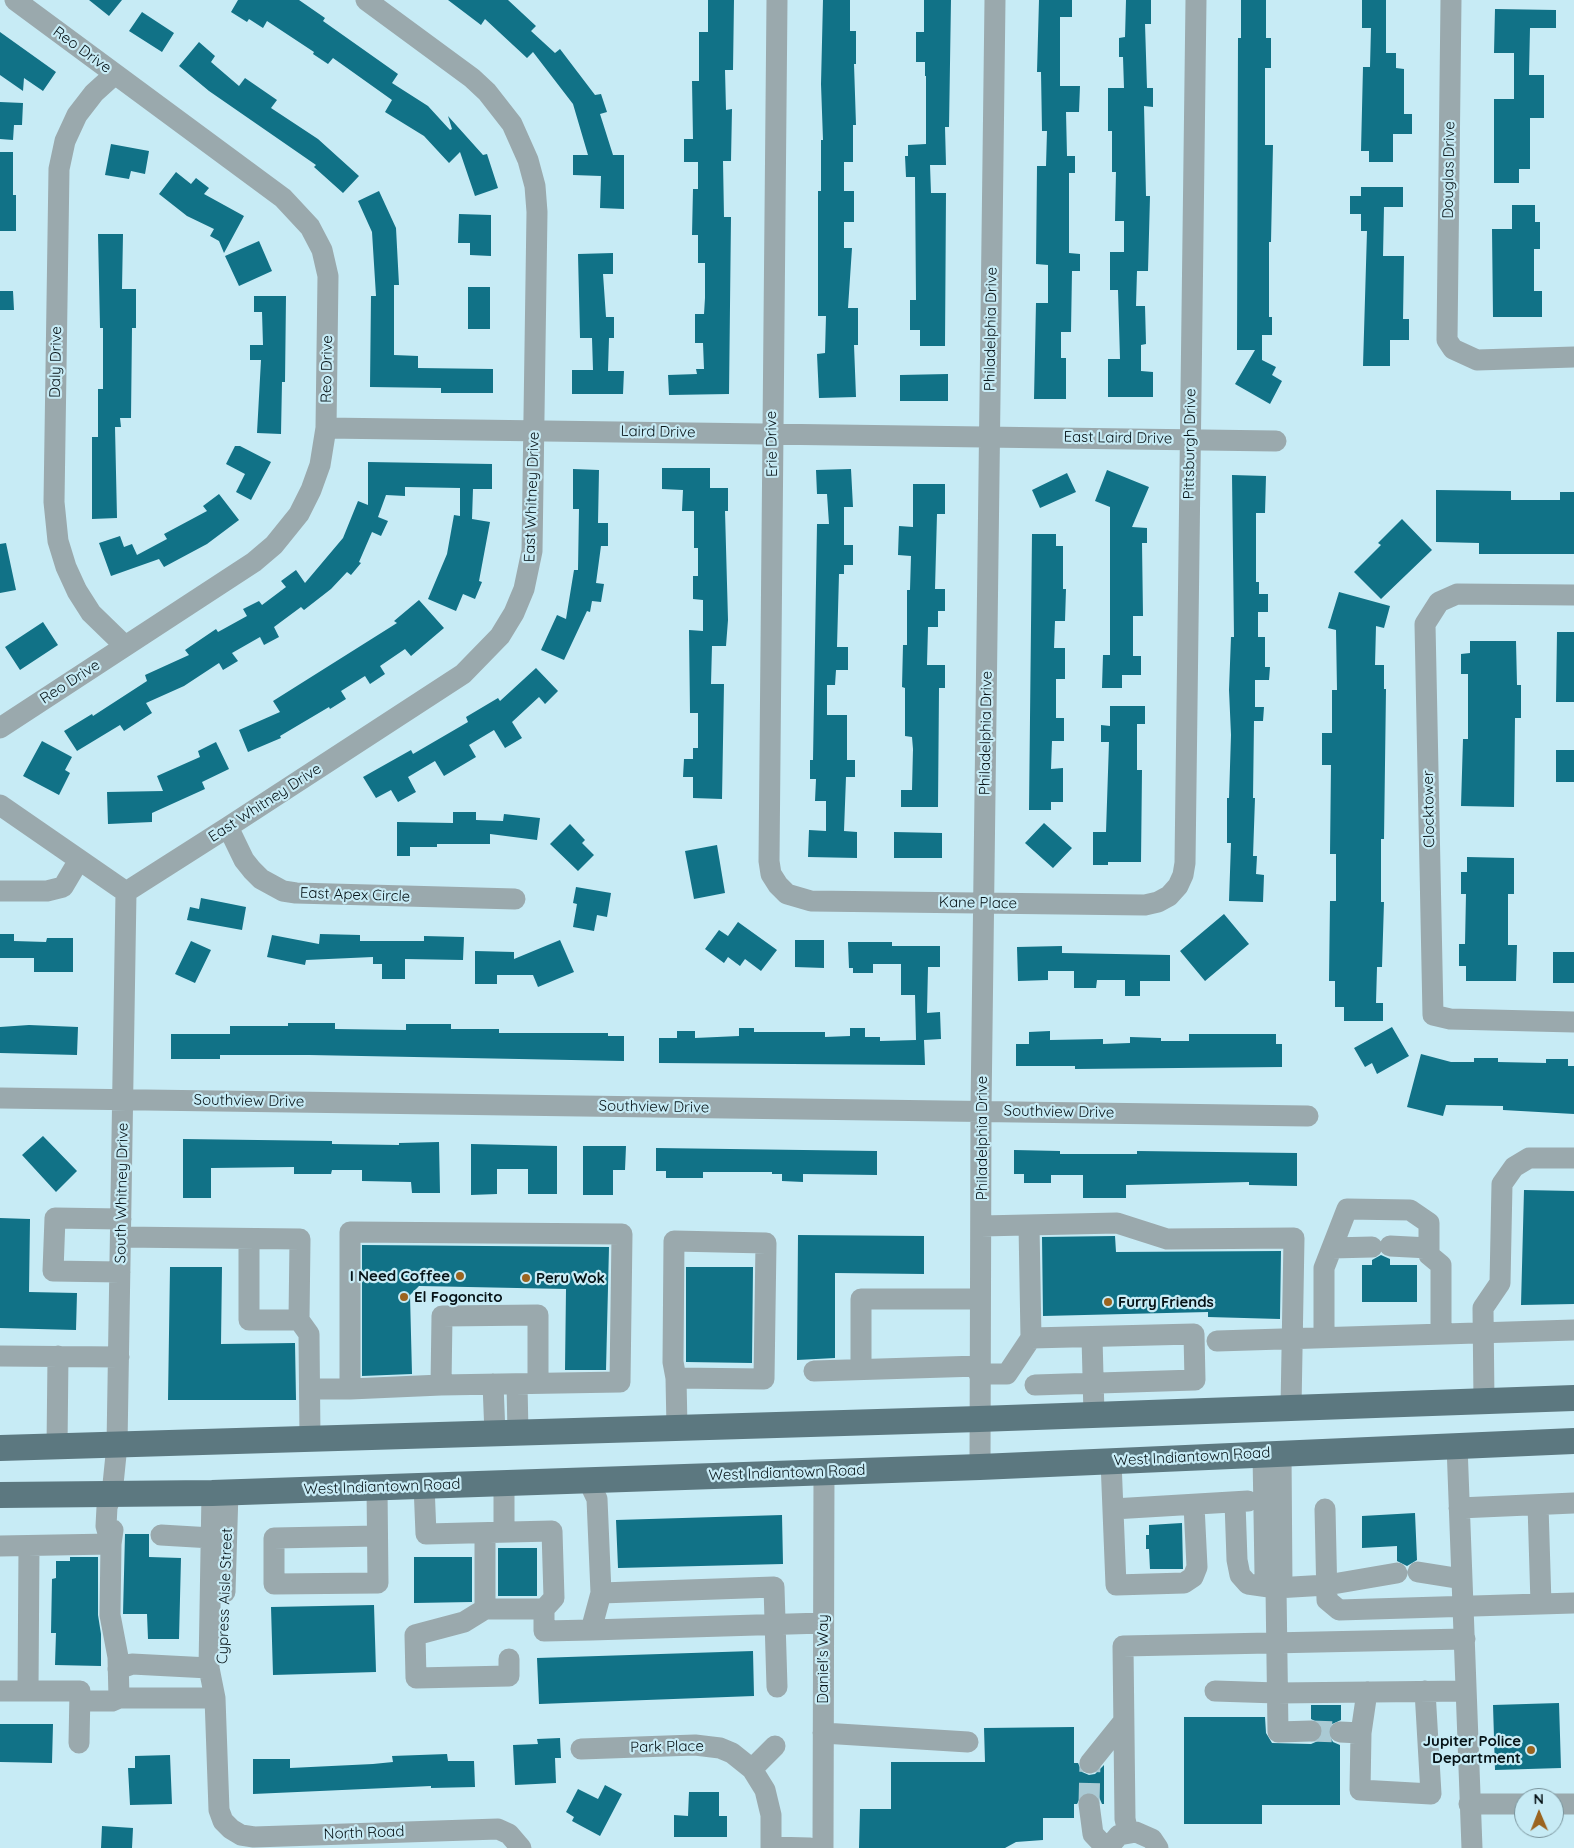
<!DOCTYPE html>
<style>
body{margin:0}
#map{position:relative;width:1574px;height:1848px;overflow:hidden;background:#c7ebf5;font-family:Quicksand,sans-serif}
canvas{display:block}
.north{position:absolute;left:1514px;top:1788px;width:50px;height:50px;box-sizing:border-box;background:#c7ebf5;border:1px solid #7a949c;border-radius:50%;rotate:359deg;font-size:14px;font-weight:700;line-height:20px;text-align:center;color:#061216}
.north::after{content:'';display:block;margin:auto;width:18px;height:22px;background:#9b641f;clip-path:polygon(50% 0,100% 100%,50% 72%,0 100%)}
</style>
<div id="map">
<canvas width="1574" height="1848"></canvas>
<div class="north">N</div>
</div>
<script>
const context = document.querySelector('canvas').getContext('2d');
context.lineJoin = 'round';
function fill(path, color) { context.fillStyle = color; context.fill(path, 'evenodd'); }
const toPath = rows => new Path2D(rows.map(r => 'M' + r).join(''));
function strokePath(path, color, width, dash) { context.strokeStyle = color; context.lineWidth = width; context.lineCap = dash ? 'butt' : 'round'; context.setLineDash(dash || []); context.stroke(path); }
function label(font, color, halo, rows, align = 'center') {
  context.font = font + ' Quicksand,sans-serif'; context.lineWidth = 4.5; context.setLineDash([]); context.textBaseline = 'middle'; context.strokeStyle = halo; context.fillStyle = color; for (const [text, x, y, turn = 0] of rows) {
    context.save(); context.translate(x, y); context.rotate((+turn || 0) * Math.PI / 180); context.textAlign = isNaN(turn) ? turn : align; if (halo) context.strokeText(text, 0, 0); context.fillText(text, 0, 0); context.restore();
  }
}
fill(toPath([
 [89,0,122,0,109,16],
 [238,0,299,0,325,18,323,21,398,74,392,83,428,106,450,130,452,129,448,116,483,155,487,154,498,188,475,196,460,152,449,163,424,136,385,112,392,100,333,58,328,64,313,54,314,52,267,21,263,28,249,19,247,22,231,12],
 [448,0,508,0,536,26,531,31,555,53,560,49,595,95,601,94,607,112,600,114,613,155,624,155,624,209,600,208,601,176,573,175,573,155,588,155,573,104,533,52,527,58,485,19,481,25],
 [708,0,734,0,733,70,725,70,726,110,732,109,731,161,723,161,724,217,731,217,729,394,669,395,668,375,697,374,696,369,704,369,703,343,695,343,695,314,704,314,705,298,705,263,698,263,698,235,692,235,693,189,698,189,698,162,684,162,684,139,693,139,692,81,699,81,699,32,708,32],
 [823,0,850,0,850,31,856,31,856,64,854,64,856,125,853,125,853,162,844,162,844,191,854,191,854,222,844,222,844,248,852,248,848,308,858,308,858,345,854,345,856,397,819,398,817,354,825,353,826,316,818,316,818,191,821,191,821,140,823,140,821,84],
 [924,0,951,0,949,127,945,127,946,165,930,165,931,193,946,193,945,346,920,346,920,330,910,330,910,300,916,300,915,177,906,177,905,156,908,156,908,145,926,144,926,76,925,76,925,62,916,62,916,32,924,32],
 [1039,0,1072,0,1072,17,1060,17,1060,86,1080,86,1079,112,1066,112,1067,156,1075,156,1075,173,1069,173,1069,253,1080,254,1080,271,1072,271,1071,332,1061,332,1061,358,1066,358,1066,399,1034,399,1036,303,1048,303,1048,265,1036,264,1037,166,1046,166,1047,131,1042,131,1041,72,1037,72],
 [1126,0,1151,0,1151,24,1145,24,1147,88,1153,88,1153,107,1144,106,1146,196,1150,196,1148,271,1137,271,1136,306,1145,306,1146,344,1141,345,1141,371,1153,372,1153,397,1108,397,1108,359,1120,359,1118,290,1110,290,1110,252,1124,252,1124,221,1115,221,1116,172,1112,172,1112,131,1108,131,1108,88,1124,88,1123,57,1119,57,1119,38,1125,37],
 [1241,0,1266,0,1266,38,1271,38,1271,68,1265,68,1265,145,1273,145,1271,242,1269,242,1269,317,1272,317,1272,335,1262,335,1262,360,1276,367,1272,375,1282,381,1270,404,1235,384,1255,350,1237,350,1238,38,1241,38],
 [1362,0,1386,0,1386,53,1396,53,1396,68,1404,69,1404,114,1412,114,1412,134,1393,134,1393,162,1369,162,1369,151,1361,151,1363,67,1370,67,1371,28,1362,28],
 [1495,9,1556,10,1556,28,1530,28,1529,75,1544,75,1544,118,1530,118,1530,169,1519,169,1519,183,1494,183,1494,99,1514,99,1514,53,1494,53],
 [142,12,174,33,162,52,129,31],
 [0,32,56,72,43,91,24,78,23,91,0,75],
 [199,42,215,56,211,62,239,86,245,78,277,100,271,108,318,139,359,176,343,193,314,167,316,165,209,91,179,66],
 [0,102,23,103,22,125,14,125,13,140,0,139],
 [111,144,149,151,145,174,131,171,129,179,105,175],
 [0,152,13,152,13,195,16,195,16,231,0,231],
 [176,172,191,184,196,178,209,188,204,194,244,216,224,253,219,241,210,236,214,229,187,216,159,194],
 [1361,187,1403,187,1403,207,1384,207,1383,256,1404,256,1403,319,1409,319,1409,340,1390,340,1390,366,1363,366,1367,231,1361,231,1361,214,1350,214,1350,196,1361,196],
 [379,191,396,228,399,285,394,285,394,355,418,356,418,368,493,369,493,393,441,393,441,388,370,387,371,296,376,296,372,232,358,201],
 [1512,205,1535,205,1535,222,1540,222,1540,249,1534,249,1534,291,1542,291,1542,317,1493,317,1492,229,1512,229],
 [459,214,491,215,491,256,470,255,470,243,458,243],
 [98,234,123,234,122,289,136,289,136,328,132,328,131,418,120,418,121,427,115,427,117,518,92,519,92,437,98,437,98,389,103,389,103,328,100,328],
 [259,241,272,271,239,286,225,256],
 [613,253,613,274,603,274,606,317,614,317,614,338,609,338,608,371,624,371,623,394,572,394,572,370,593,370,592,338,580,338,578,254],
 [468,287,490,287,490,329,468,329],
 [0,291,13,291,14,310,0,310],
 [254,296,286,296,285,382,282,382,281,434,257,433,261,360,250,360,250,345,263,345,262,312,254,312],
 [948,374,948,401,900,401,900,375],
 [235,446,240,446,271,462,251,500,236,492,245,474,226,464],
 [368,462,492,464,492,489,473,489,472,519,490,522,479,581,482,582,475,599,463,594,456,611,428,599,447,554,454,515,460,516,460,488,405,487,405,496,386,495,378,517,388,521,381,536,372,532,359,562,361,563,351,575,347,572,331,589,304,610,301,607,274,627,279,637,264,645,260,637,232,653,238,661,223,670,219,663,184,686,146,703,152,713,124,731,120,725,77,751,64,731,92,714,93,716,147,681,145,675,189,655,185,650,216,629,218,632,247,616,243,609,259,601,262,605,286,587,281,581,296,570,305,583,343,538,358,501,368,505],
 [662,468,710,468,710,488,728,488,728,511,725,511,728,620,726,646,712,646,711,684,724,684,722,799,693,798,693,777,683,777,684,759,693,759,693,748,698,748,698,713,690,713,689,630,703,631,703,600,693,599,693,576,698,576,698,548,694,548,694,511,682,511,683,490,662,489],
 [573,469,599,470,598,523,608,523,608,546,601,546,596,583,604,584,601,602,592,601,590,612,587,611,564,660,541,650,557,615,566,619,574,570,578,570,579,509,573,509],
 [851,469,853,507,844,507,844,545,853,545,853,565,844,565,844,574,839,574,837,647,848,647,848,670,836,670,835,685,827,685,827,715,847,715,847,760,855,760,855,777,846,777,844,831,857,832,857,858,808,857,809,830,826,831,826,801,815,801,816,779,810,779,810,760,813,760,817,524,829,524,827,494,817,494,816,470],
 [1107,470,1149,487,1132,527,1147,528,1147,543,1142,543,1143,616,1133,616,1133,656,1141,656,1141,675,1122,675,1122,688,1102,688,1103,655,1110,655,1110,507,1095,501],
 [1067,473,1076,492,1040,508,1032,490],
 [1232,475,1266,476,1265,513,1256,513,1256,582,1259,582,1259,594,1268,594,1268,612,1258,612,1258,637,1265,637,1265,667,1270,667,1269,680,1255,680,1255,707,1264,707,1263,721,1254,721,1253,798,1255,798,1253,856,1257,856,1256,874,1264,875,1263,902,1229,901,1231,843,1227,843,1227,798,1229,798,1231,735,1229,690,1231,637,1234,637],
 [913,484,945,484,945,514,937,514,935,589,945,589,945,611,938,611,938,627,928,627,927,665,945,665,945,688,939,688,938,807,901,807,901,790,912,790,913,749,912,737,905,736,905,688,902,687,903,645,907,645,907,590,910,590,911,556,898,555,899,526,913,527],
 [1436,490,1511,491,1511,500,1560,500,1560,492,1574,492,1574,554,1479,554,1479,543,1436,542],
 [219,494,239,520,207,544,164,567,159,559,111,576,99,543,120,536,124,547,132,544,137,555,167,539,164,534,207,511,203,506],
 [1402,519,1432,550,1381,599,1354,572,1381,545,1378,543],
 [1032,534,1056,534,1056,546,1063,546,1063,589,1066,589,1065,621,1055,621,1054,648,1065,648,1065,679,1056,679,1056,718,1064,718,1064,741,1052,741,1051,769,1063,768,1063,802,1051,802,1051,810,1029,810],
 [6,543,16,590,0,593,0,544],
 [1339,592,1390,606,1384,628,1376,626,1375,665,1384,665,1384,689,1386,689,1384,839,1381,839,1381,902,1384,902,1382,967,1377,967,1376,1003,1383,1003,1383,1021,1344,1021,1344,1007,1335,1007,1335,981,1329,981,1330,901,1336,901,1336,854,1330,854,1331,765,1322,765,1322,733,1332,733,1332,690,1337,690,1336,630,1328,628],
 [419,600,444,628,411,656,405,649,380,666,385,674,370,684,365,676,341,691,346,699,330,709,329,707,280,736,281,738,248,752,239,730,280,712,273,701,397,623,394,621],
 [43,622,58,645,20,670,5,647],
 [1557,632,1574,632,1574,702,1556,702],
 [1470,641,1516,641,1517,685,1521,685,1521,718,1515,718,1514,807,1461,806,1463,739,1468,739,1468,674,1461,674,1461,654,1470,653],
 [536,668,558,691,545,704,539,697,512,722,522,738,505,748,494,730,469,745,476,757,444,776,435,761,408,777,416,792,398,802,391,790,376,798,363,777,411,750,413,754,468,722,466,717,498,698,500,701],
 [1110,706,1145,706,1145,724,1137,724,1137,770,1142,770,1141,862,1108,862,1108,865,1093,865,1093,832,1106,832,1109,742,1101,742,1101,725,1110,726],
 [42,741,72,757,65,770,70,773,59,795,23,776],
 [216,742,229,769,202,782,205,789,152,813,152,822,108,824,107,792,163,791,157,776,200,757,198,751],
 [1556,750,1574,750,1574,782,1556,782],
 [453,812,476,812,476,820,503,821,504,814,540,818,537,840,490,834,490,844,437,844,437,847,410,847,410,856,397,856,397,822,453,823],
 [1044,823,1072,848,1053,868,1025,843],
 [570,824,585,840,582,843,594,855,578,871,550,844],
 [894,832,942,833,942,858,894,858],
 [717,845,725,893,694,899,685,851],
 [1467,857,1514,858,1514,894,1508,894,1508,945,1517,945,1516,981,1466,981,1466,966,1459,966,1459,944,1465,944,1466,894,1461,894,1461,872,1467,872],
 [576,887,611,893,607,917,597,915,594,931,573,927,577,904,573,903],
 [201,898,246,907,242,930,187,920,190,907,199,909],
 [1224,914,1249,944,1205,981,1180,951],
 [738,922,777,950,761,971,745,959,740,966,728,957,724,963,705,949,719,930,728,936],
 [0,934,14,934,14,941,46,942,47,938,73,938,73,972,34,972,34,958,0,958],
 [320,934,360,935,360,941,424,941,424,936,464,937,463,960,405,959,405,979,382,979,382,964,373,964,373,957,306,960,305,965,267,957,272,935,319,944],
 [560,940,574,972,538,987,533,975,497,975,497,984,475,984,475,951,514,952,514,959],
 [795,940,824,940,824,968,795,967],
 [191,941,211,950,195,983,175,974],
 [848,942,892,942,892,946,940,946,940,967,928,967,927,1013,940,1012,941,1039,924,1040,925,1065,659,1063,659,1038,677,1038,677,1031,695,1031,695,1038,739,1036,739,1028,754,1028,754,1032,825,1032,825,1037,850,1036,850,1028,865,1028,865,1037,880,1037,880,1041,916,1040,915,995,901,995,901,964,873,964,873,973,853,973,853,968,849,968],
 [1062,946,1062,953,1170,955,1170,981,1140,981,1140,996,1125,996,1125,980,1097,980,1096,988,1074,988,1074,971,1048,971,1048,980,1018,981,1017,947],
 [1553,952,1574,952,1574,983,1553,983],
 [288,1023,335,1023,335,1029,406,1030,406,1024,451,1024,451,1029,499,1029,499,1033,608,1033,608,1036,624,1036,624,1061,309,1055,220,1055,220,1059,171,1059,171,1034,230,1034,230,1026,288,1026],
 [29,1025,78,1027,77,1055,0,1053,0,1027],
 [1392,1027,1409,1056,1377,1074,1372,1063,1365,1067,1354,1048],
 [1050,1031,1050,1040,1103,1039,1103,1044,1130,1043,1130,1037,1161,1038,1161,1041,1189,1041,1189,1034,1276,1034,1276,1044,1282,1044,1282,1067,1075,1069,1075,1066,1016,1066,1016,1044,1029,1044,1029,1032],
 [1421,1054,1451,1062,1474,1062,1474,1058,1498,1058,1498,1062,1546,1063,1546,1059,1568,1059,1568,1066,1574,1066,1574,1114,1503,1110,1503,1106,1446,1105,1443,1116,1407,1107],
 [43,1136,77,1171,56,1192,22,1155],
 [183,1139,332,1141,332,1144,399,1145,399,1143,439,1142,440,1193,412,1193,411,1182,362,1181,362,1170,332,1170,331,1174,294,1174,294,1167,211,1168,211,1198,183,1198],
 [471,1144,557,1146,557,1194,528,1194,528,1169,497,1169,497,1194,471,1195],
 [583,1146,626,1146,625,1170,613,1170,613,1195,583,1195],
 [656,1148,877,1151,877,1175,803,1174,803,1182,782,1181,782,1174,772,1174,772,1172,703,1172,703,1178,666,1178,666,1171,656,1171],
 [1014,1150,1060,1151,1060,1154,1137,1154,1137,1151,1297,1153,1297,1186,1249,1185,1249,1182,1126,1185,1126,1198,1083,1198,1083,1175,1051,1175,1051,1183,1024,1183,1024,1174,1014,1174],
 [1524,1190,1574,1191,1574,1304,1521,1305],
 [0,1218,30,1219,29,1292,77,1293,76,1330,0,1328],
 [798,1235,924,1236,924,1274,835,1273,835,1358,797,1360],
 [1115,1236,1116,1252,1281,1251,1280,1319,1208,1317,1208,1312,1043,1316,1042,1237],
 [362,1245,609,1247,606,1370,565,1370,566,1289,419,1286,410,1295,412,1374,362,1376],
 [1381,1255,1390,1259,1390,1265,1417,1265,1417,1302,1362,1302,1362,1265,1372,1265,1372,1260],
 [170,1267,222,1267,221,1344,295,1343,296,1400,168,1400],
 [686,1267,753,1267,752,1363,686,1362],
 [1415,1513,1417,1560,1407,1566,1397,1561,1397,1546,1362,1548,1362,1516],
 [782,1515,783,1564,618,1568,616,1520],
 [1182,1523,1183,1569,1150,1569,1149,1549,1146,1549,1146,1535,1149,1535,1149,1525],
 [125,1534,149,1534,149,1557,181,1558,179,1639,148,1639,147,1614,123,1614],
 [498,1548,537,1548,537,1596,498,1596],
 [70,1557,98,1557,98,1615,101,1634,101,1666,55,1665,56,1633,51,1633,52,1579,56,1578,56,1561,70,1561],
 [414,1557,472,1557,472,1602,414,1603],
 [374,1605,376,1672,273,1675,271,1607],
 [753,1651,754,1696,539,1704,537,1658],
 [1559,1703,1561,1768,1495,1770,1493,1705],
 [1311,1705,1341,1705,1341,1720,1330,1725,1328,1732,1333,1742,1340,1745,1340,1805,1262,1805,1262,1824,1184,1824,1184,1717,1265,1717,1266,1733,1272,1743,1311,1744,1318,1741,1323,1731,1321,1724,1311,1719],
 [0,1724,53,1724,52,1763,0,1762],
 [1074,1727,1074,1763,1078,1763,1082,1772,1089,1775,1095,1774,1104,1765,1104,1804,1102,1804,1099,1797,1094,1793,1082,1794,1077,1804,1074,1804,1074,1818,1043,1818,1043,1840,1016,1842,1005,1848,859,1848,860,1809,891,1809,891,1762,985,1762,984,1728],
 [560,1738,561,1758,555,1758,556,1783,515,1785,513,1745,538,1744,537,1739],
 [447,1754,448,1761,474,1761,475,1787,431,1788,431,1786,253,1794,253,1759,290,1759,290,1768,373,1764,393,1762,392,1756],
 [170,1755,172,1804,130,1805,128,1768,135,1768,135,1756],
 [605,1785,622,1794,600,1836,572,1821,574,1817,566,1812,578,1789,598,1799],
 [689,1792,719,1792,719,1816,727,1816,727,1837,674,1837,674,1815,688,1816],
 [102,1826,133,1828,132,1848,101,1848]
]), '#117287');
strokePath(toPath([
 [1311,1731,1340,1732],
 [1089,1804,1090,1763]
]), '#aacad4', 21, [21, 11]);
strokePath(toPath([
 [777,0,769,861,771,874,778,885,787,894,811,901,1145,905,1158,902,1169,896,1178,886,1183,875,1185,863,1196,0],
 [1451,0,1447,340,1453,349,1477,360,1574,357],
 [115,74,94,93,77,115,65,141,59,169,54,502,58,541,66,567,77,591,91,613,125,646],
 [326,428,1276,441],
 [1574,595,1457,594,1439,602,1425,624,1433,1015,1450,1019,1574,1022],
 [0,728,254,562,274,545,299,514,311,490,320,465,326,428,328,276,322,250,310,227,283,198,15,0],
 [0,805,126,892],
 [228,827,244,860,252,870,261,879,283,891,296,893,515,899],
 [0,891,47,891,63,887,79,860],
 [126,892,228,827,463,674,500,636,514,613,524,589,532,551,537,212,535,186,528,160,512,124,487,92,472,78,366,0],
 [0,1098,1308,1116],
 [1029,1225,1031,1338],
 [981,1226,1117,1223,1167,1239,1294,1238,1291,1408],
 [121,1237,300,1239,299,1320,309,1334,310,1439],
 [249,1239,249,1320,299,1320],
 [1390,1246,1429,1248],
 [1332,1248,1372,1247],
 [120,1272,53,1271,55,1218,121,1219],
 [1092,1337,1094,1415],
 [1324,1337,1324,1268,1347,1209,1410,1210,1429,1223,1429,1255,1441,1265,1441,1333],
 [1217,1341,1574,1330],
 [0,1356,119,1357],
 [861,1369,861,1299,980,1299],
 [814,1371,979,1366],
 [979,1374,1007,1374,1031,1338,1194,1334,1195,1380,1035,1385],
 [676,1378,764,1379,766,1243,674,1241,673,1362,676,1378,677,1428],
 [493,1384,495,1434],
 [517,1384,518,1433],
 [441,1385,442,1316,538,1315,538,1383],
 [310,1389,350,1389,441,1385,620,1382,622,1234,350,1232,350,1389],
 [1484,1402,1483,1308,1500,1283,1502,1184,1514,1167,1529,1158,1574,1158],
 [1457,1445,1472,1848],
 [57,1447,58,1356],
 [1281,1452,1282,1588],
 [1263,1454,1265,1574,1276,1588,1278,1732,1311,1731],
 [1111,1461,1116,1585,1184,1583,1193,1577,1197,1567,1194,1505],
 [980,1467,981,1111,995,0],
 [424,1485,426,1534,552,1531,554,1598,544,1609,544,1631,591,1630,601,1593,597,1499,588,1480],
 [377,1487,378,1583,274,1584,274,1538,377,1536],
 [212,1493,209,1668,215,1698,219,1810,223,1821,231,1829,241,1835,254,1837,498,1829,509,1834,521,1848],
 [1235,1502,1237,1560,1240,1575,1248,1584,1276,1588,1327,1585,1397,1573],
 [1538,1505,1541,1604],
 [1459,1508,1574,1503],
 [1113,1509,1248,1501],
 [1325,1509,1327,1600,1339,1610,1574,1603],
 [113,1530,111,1544,110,1615,118,1657,119,1698,215,1698],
 [504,1532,504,1482],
 [485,1533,485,1609,464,1622,415,1635,416,1678,509,1676,509,1659],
 [161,1535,212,1538],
 [111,1544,106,1526,107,1507,112,1494,117,1445,126,892],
 [0,1546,111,1544],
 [29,1546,28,1691,80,1691,79,1743],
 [1418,1572,1462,1579],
 [225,1592,228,1492],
 [601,1593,774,1587,777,1687],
 [485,1609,544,1609],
 [591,1630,823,1623],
 [118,1669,132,1664,209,1668],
 [0,1691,28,1691],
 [1215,1691,1277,1693,1466,1691],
 [80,1701,112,1701,119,1698],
 [1340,1732,1361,1733,1367,1692],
 [823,1733,968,1742],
 [1361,1733,1360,1790,1431,1794,1425,1691],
 [581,1749,695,1745,720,1748,732,1753,752,1769,765,1790,771,1815,771,1848],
 [1090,1763,1123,1722],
 [752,1769,775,1746],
 [1089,1804,1093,1834,1106,1848],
 [1469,1804,1524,1804],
 [1554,1804,1574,1804],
 [1128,1832,1125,1819,1123,1646,1465,1639],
 [771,1847,810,1848],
 [823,1848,824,1471],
 [1108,1848,1119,1835,1136,1832,1152,1839,1158,1848]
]), '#9aa9ad', 21);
strokePath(toPath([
 [0,1448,979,1419,1574,1398],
 [0,1495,212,1493,980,1467,1574,1441]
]), '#5c7880', 26);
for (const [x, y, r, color] of [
 [460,1276,5,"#9b641f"],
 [526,1278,5,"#9b641f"],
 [404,1297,5,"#9b641f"],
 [1108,1302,5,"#9b641f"],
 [1531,1750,5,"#9b641f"]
]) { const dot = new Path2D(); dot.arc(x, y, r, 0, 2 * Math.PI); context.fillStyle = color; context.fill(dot); strokePath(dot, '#c7ebf5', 2); }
label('15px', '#061216', '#c7ebf5', [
 ["Reo Drive",82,50,36],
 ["Douglas Drive",1449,170,-89],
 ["Philadelphia Drive",991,329,-89],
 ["Daly Drive",56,362,-89],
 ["Reo Drive",327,369,-89],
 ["Laird Drive",658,432,1],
 ["East Laird Drive",1118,438,1],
 ["Erie Drive",772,444,-91],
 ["Pittsburgh Drive",1190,444,-89],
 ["East Whitney Drive",532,497,-88],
 ["Reo Drive",70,682,-33],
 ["Philadelphia Drive",986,733,-89],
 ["East Whitney Drive",265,803,-33],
 ["Clocktower",1429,809,-91],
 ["East Apex Circle",355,895,2],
 ["Kane Place",978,903,1],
 ["Southview Drive",249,1101,1],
 ["Southview Drive",654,1107,1],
 ["Southview Drive",1059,1112,1],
 ["Philadelphia Drive",982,1138,-90],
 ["South Whitney Drive",122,1193,-89],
 ["West Indiantown Road",1192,1457,-3],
 ["West Indiantown Road",787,1473,-2],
 ["West Indiantown Road",382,1487,-2],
 ["Cypress Aisle Street",225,1596,-88],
 ["Daniel's Way",823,1659,-90],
 ["Park Place",667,1747,-1],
 ["North Road",364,1833,-2]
]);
label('bold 15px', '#061216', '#c7ebf5', [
 ["I Need Coffee",450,1276,"right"],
 ["Peru Wok",536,1278],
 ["El Fogoncito",414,1297],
 ["Furry Friends",1118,1302],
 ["Jupiter Police",1521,1741,"right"],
 ["Department",1521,1758,"right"]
], 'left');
</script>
